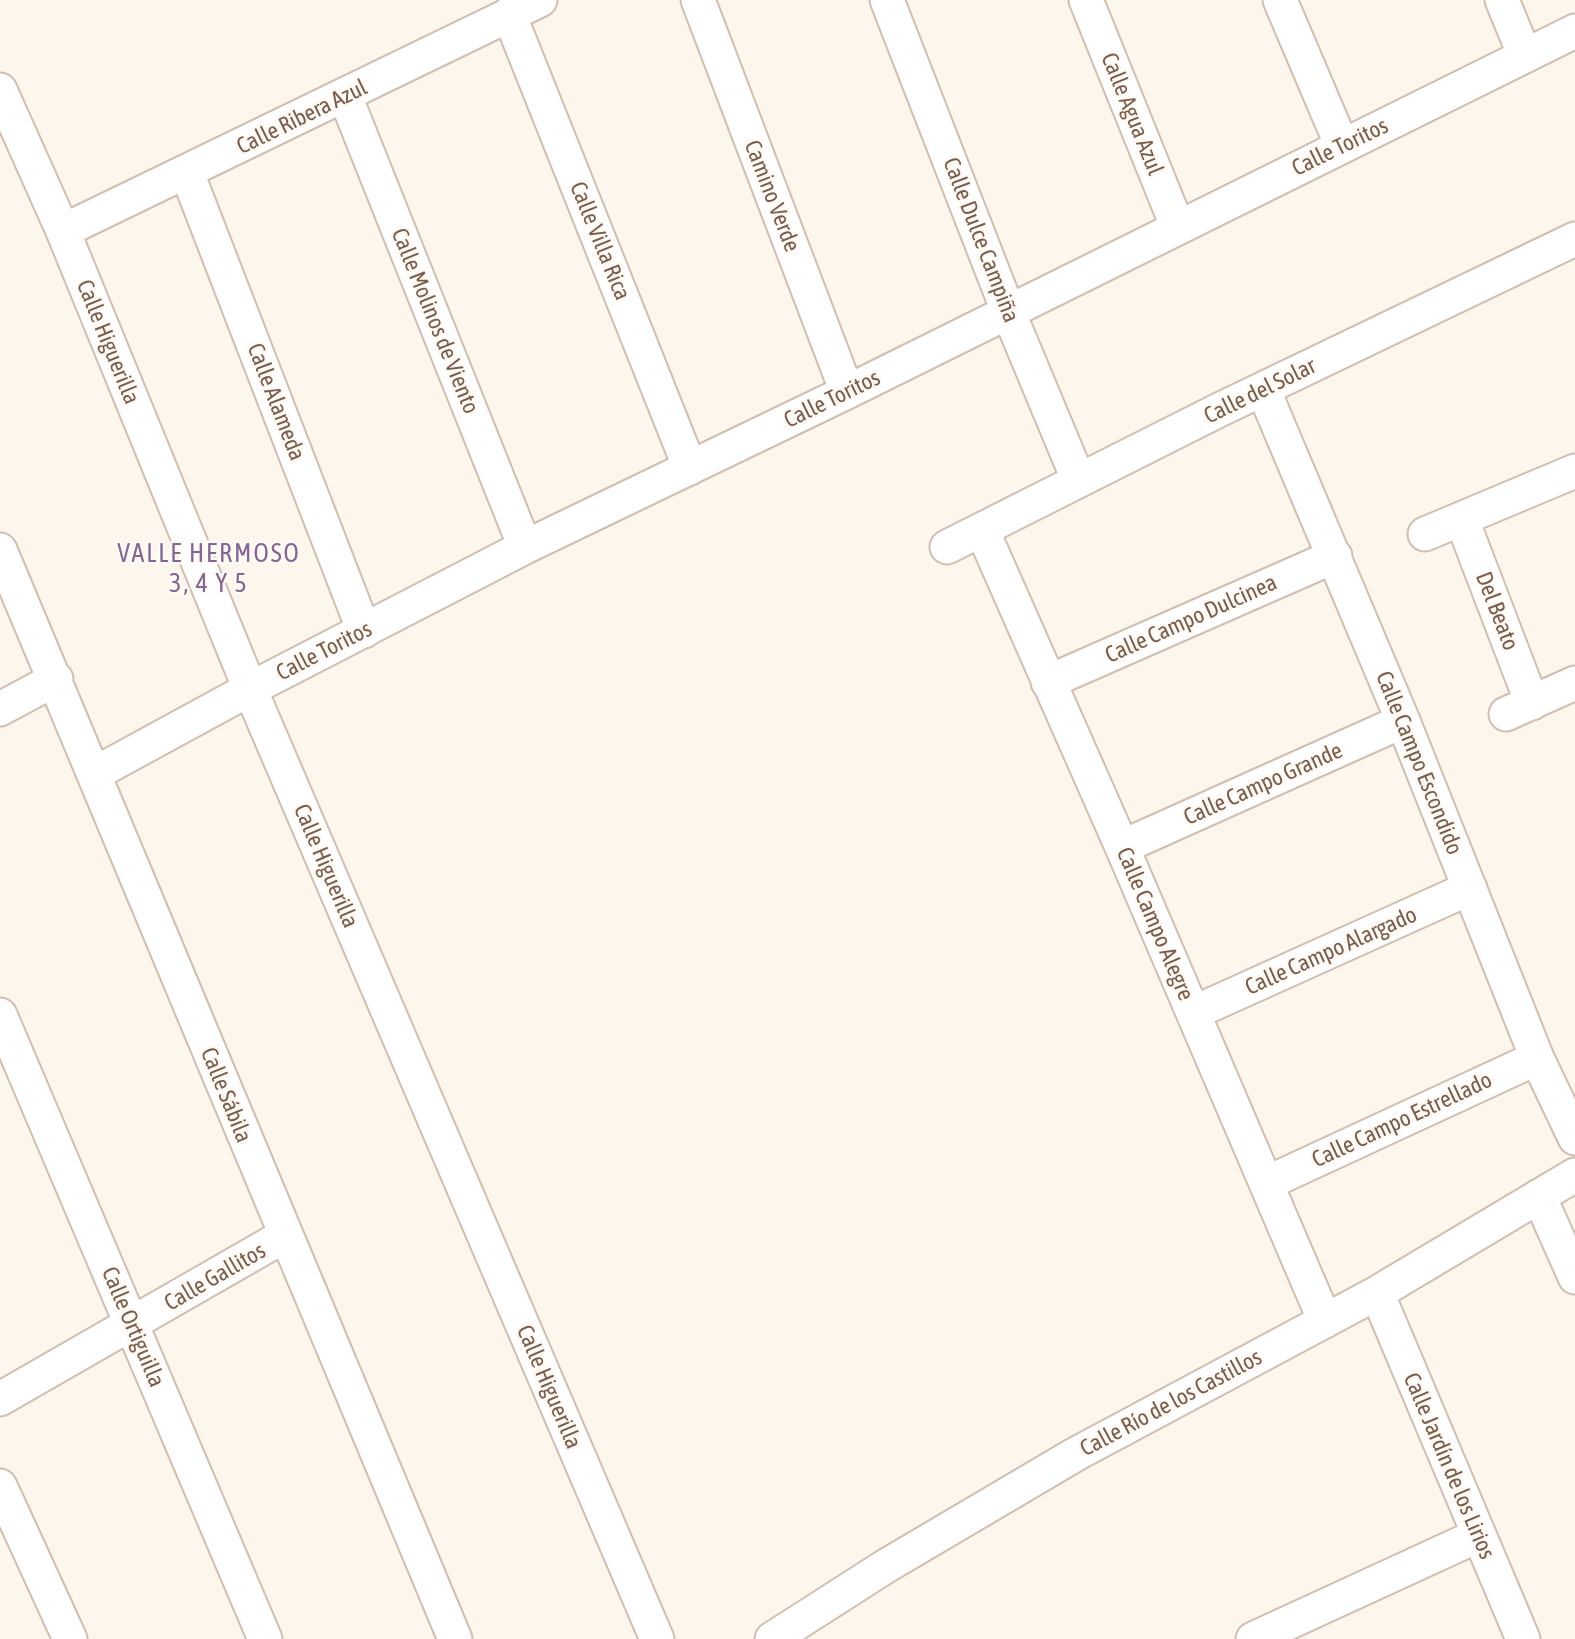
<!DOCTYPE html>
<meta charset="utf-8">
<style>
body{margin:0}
canvas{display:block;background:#fdf6ec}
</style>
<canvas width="1575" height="1639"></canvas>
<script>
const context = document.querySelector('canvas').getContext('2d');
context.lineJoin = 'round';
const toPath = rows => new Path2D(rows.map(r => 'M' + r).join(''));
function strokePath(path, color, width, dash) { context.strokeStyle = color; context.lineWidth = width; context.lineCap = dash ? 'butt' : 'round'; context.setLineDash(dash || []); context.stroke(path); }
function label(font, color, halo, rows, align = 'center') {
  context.font = font + ' "Asap Condensed",sans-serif'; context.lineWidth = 5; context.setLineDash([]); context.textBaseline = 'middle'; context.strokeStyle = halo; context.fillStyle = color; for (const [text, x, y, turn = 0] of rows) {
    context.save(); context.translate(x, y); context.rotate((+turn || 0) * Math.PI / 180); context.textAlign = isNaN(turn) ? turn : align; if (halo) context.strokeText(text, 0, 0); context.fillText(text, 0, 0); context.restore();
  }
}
const minor = toPath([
 [698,0,847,392],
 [887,0,1008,311,1078,479],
 [1086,0,1178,228],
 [1280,0,1342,146],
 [1502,0,1525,56],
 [509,14,690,468],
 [0,90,63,231,250,689,657,1639],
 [345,96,525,547],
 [187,173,364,631],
 [63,231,540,0],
 [1263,389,1403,721,1537,1058,1575,1138],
 [1462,520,1532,703],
 [982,530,1122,847,1325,1321],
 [1425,534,1575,471],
 [947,547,1219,410,1575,239],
 [0,550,455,1639],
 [1048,682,1335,556],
 [0,709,56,679],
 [1506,714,1575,683],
 [94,774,250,689,525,547,847,392,1575,31],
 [1122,847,1403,721],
 [1193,1013,1470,888],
 [0,1015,265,1639],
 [1267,1183,1537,1058],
 [1539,1196,1575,1277],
 [1377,1293,1523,1639],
 [0,1399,284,1236],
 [0,1486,70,1639],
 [772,1639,886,1566,1076,1454,1377,1293,1575,1175],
 [1253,1639,1477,1536]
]);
strokePath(minor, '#d1beb0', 37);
strokePath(minor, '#fff', 33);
label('23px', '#7a5c4d', '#fffaf3', [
 ["Calle Agua Azul",1132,114,68],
 ["Calle Ribera Azul",302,117,-26],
 ["Calle Toritos",1340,147,-26],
 ["Camino Verde",772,196,69],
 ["Calle Dulce Campiña",981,240,69],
 ["Calle Villa Rica",600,241,68],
 ["Calle Molinos de Viento",435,321,68],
 ["Calle Higuerilla",108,342,68],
 ["Calle del Solar",1260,391,-26],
 ["Calle Toritos",832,399,-26],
 ["Calle Alameda",276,402,69],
 ["Del Beato",1497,611,69],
 ["Calle Campo Dulcinea",1191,619,-24],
 ["Calle Toritos",324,651,-27],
 ["Calle Campo Escondido",1419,763,68],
 ["Calle Campo Grande",1263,784,-24],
 ["Calle Higuerilla",326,866,67],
 ["Calle Campo Alegre",1155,924,67],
 ["Calle Campo Alargado",1331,951,-24],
 ["Calle Sábila",226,1095,68],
 ["Calle Campo Estrellado",1402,1120,-25],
 ["Calle Gallitos",215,1277,-30],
 ["Calle Ortiguilla",133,1327,67],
 ["Calle Higuerilla",549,1387,67],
 ["Calle Río de los Castillos",1171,1403,-28],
 ["Calle Jardín de los Lirios",1449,1466,67]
]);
context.letterSpacing = '2px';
label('26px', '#846695', '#fffaf3', [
 ["VALLE HERMOSO",209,554],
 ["3, 4 Y 5",209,584]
]);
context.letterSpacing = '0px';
</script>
